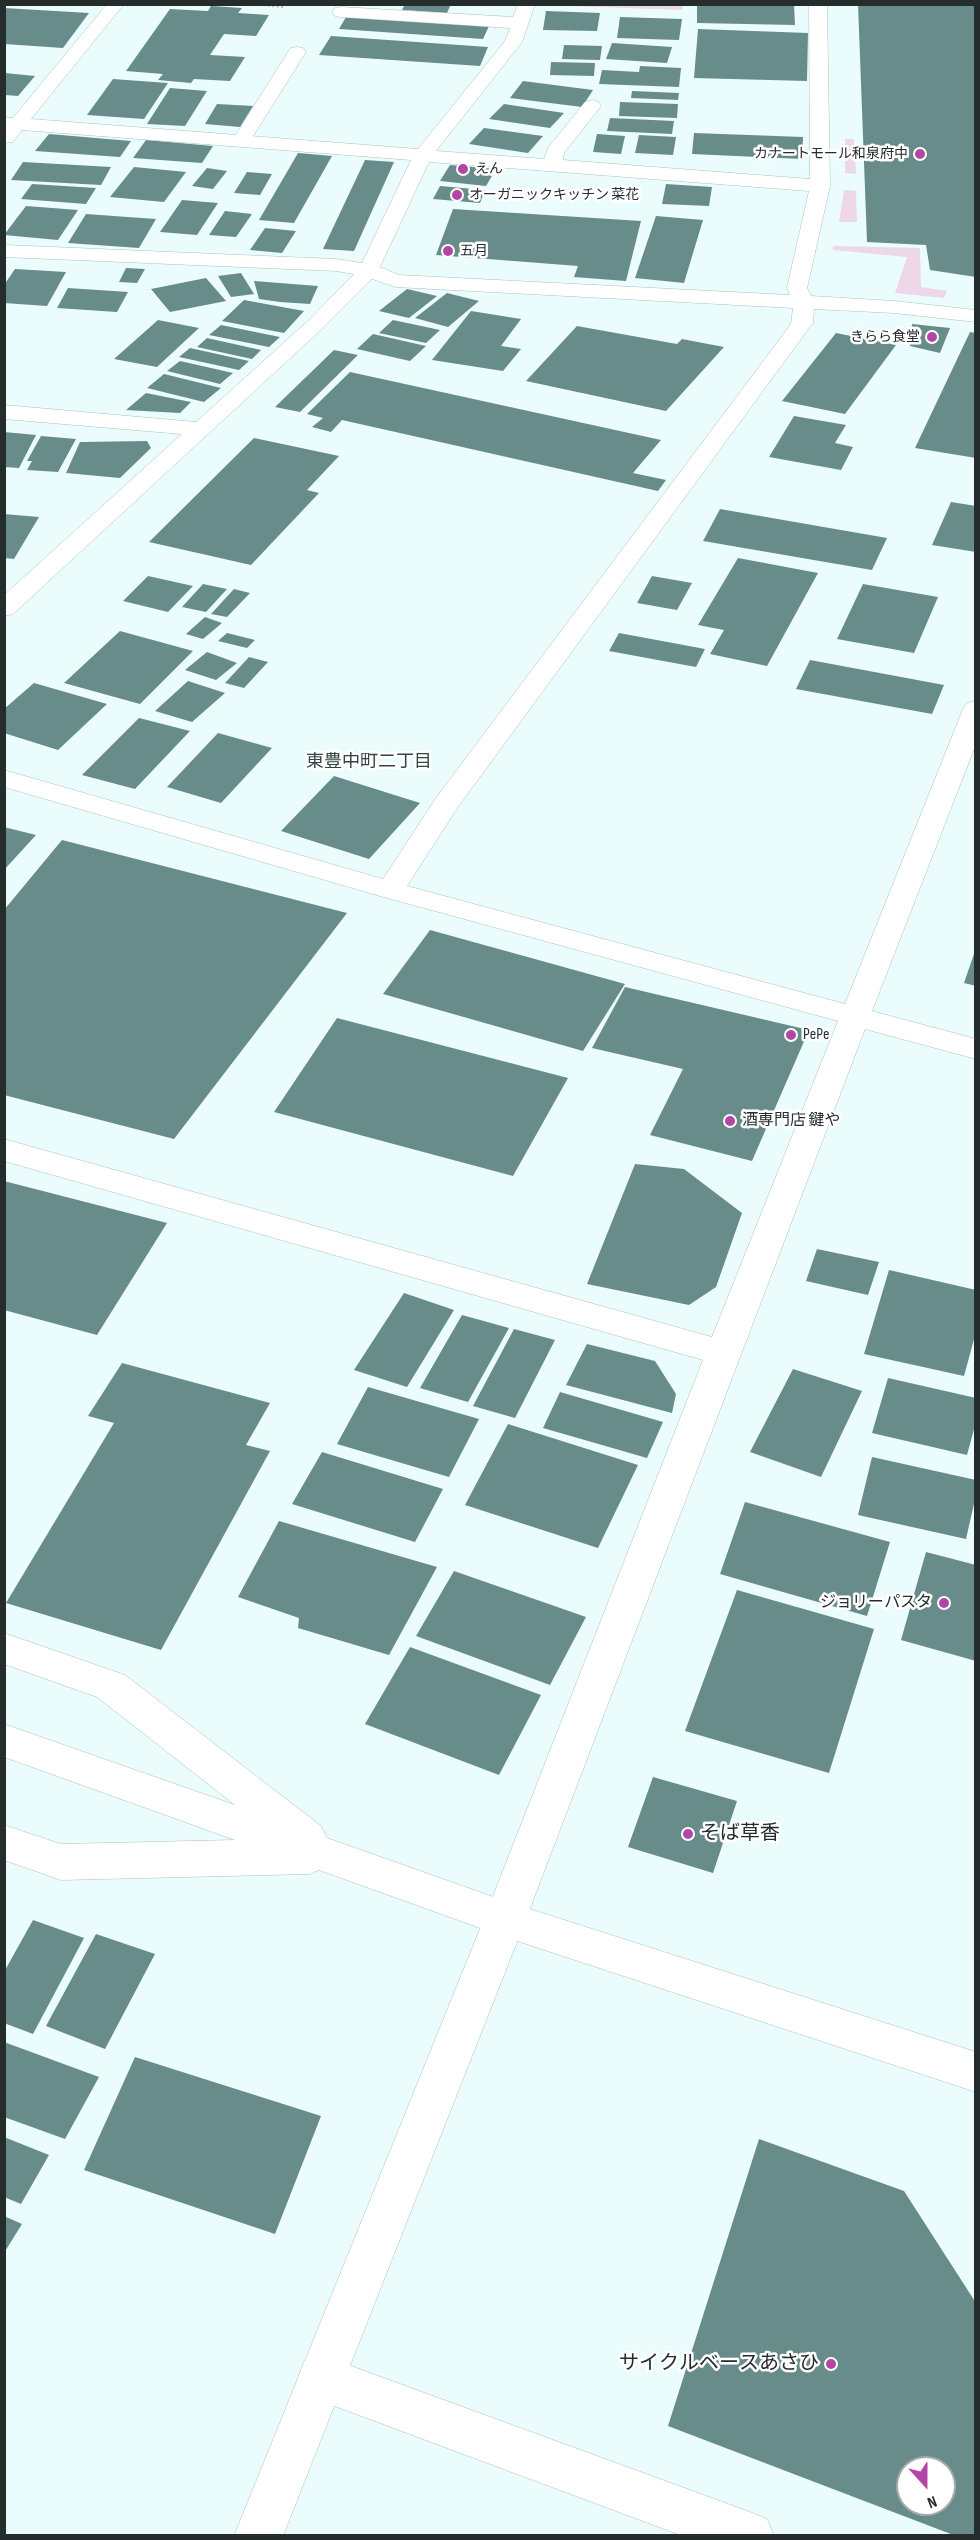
<!DOCTYPE html>
<meta charset="utf-8">
<style>
body{margin:0}
#map{position:relative;width:980px;height:2540px;overflow:hidden;background:#eafdfc;font-family:"Sofia Sans Condensed",sans-serif}
canvas{display:block}
.frame{position:absolute;inset:0;border:6px solid #252c2c;pointer-events:none}
.north{position:absolute;left:896px;top:2456px;width:60px;height:60px;box-sizing:border-box;background:#fff;border:2px solid #a8abab;border-radius:50%;rotate:159deg;font-size:16px;font-weight:700;line-height:24px;text-align:center;color:#252c2c}
.north::after{content:'';display:block;margin:auto;width:21px;height:27px;background:#b246a6;clip-path:polygon(50% 0,100% 100%,50% 72%,0 100%)}
</style>
<div id="map">
<canvas width="980" height="2540"></canvas>
<div class="frame"></div>
<div class="north">N</div>
</div>
<script>
const context = document.querySelector('canvas').getContext('2d');
context.lineJoin = 'round';
function fill(path, color) { context.fillStyle = color; context.fill(path, 'evenodd'); }
const toPath = rows => new Path2D(rows.map(r => 'M' + r).join(''));
function strokePath(path, color, width, dash) { context.strokeStyle = color; context.lineWidth = width; context.lineCap = dash ? 'butt' : 'round'; context.setLineDash(dash || []); context.stroke(path); }
function label(font, color, halo, rows, align = 'center') {
  context.font = font + ' "Sofia Sans Condensed","Noto Sans JP",sans-serif'; context.lineWidth = 5; context.setLineDash([]); context.textBaseline = 'middle'; context.strokeStyle = halo; context.fillStyle = color; for (const [text, x, y, turn = 0] of rows) {
    context.save(); context.translate(x, y); context.rotate((+turn || 0) * Math.PI / 180); context.textAlign = isNaN(turn) ? turn : align; if (halo) context.strokeText(text, 0, 0); context.fillText(text, 0, 0); context.restore();
  }
}
fill(toPath([
 [541,5,541,4,683,5,682,10],
 [845,139,854,139,856,174,845,173],
 [844,190,856,191,857,222,839,222],
 [833,246,920,248,921,287,947,291,944,298,895,293,907,257,833,250]
]), '#edd7e8');
fill(toPath([
 [405,4,451,4,447,13,402,10],
 [697,4,794,4,795,25,697,23],
 [858,4,976,4,976,277,930,270,926,245,867,242],
 [211,6,242,8,238,13,269,15,256,36,224,34,210,55,245,57,230,81,194,79,191,83,158,80,163,74,126,71,170,9,208,11],
 [4,8,89,13,63,48,4,44],
 [546,11,600,13,597,31,543,30],
 [346,17,489,26,483,39,339,29],
 [620,17,682,19,679,40,617,38],
 [698,29,808,33,807,81,694,78],
 [331,36,488,47,480,66,319,55],
 [612,43,672,47,667,63,606,59],
 [564,45,602,46,600,60,562,59],
 [551,62,595,63,594,76,550,75],
 [640,66,681,68,679,87,599,84,602,70,639,72],
 [5,73,35,76,18,96,5,95],
 [113,79,168,83,144,119,87,115],
 [523,81,593,90,582,107,510,98],
 [170,88,207,91,185,126,147,124],
 [632,91,679,93,678,100,631,98],
 [620,102,678,104,677,118,619,116],
 [217,104,253,106,240,127,205,124],
 [504,104,564,113,550,128,489,119],
 [610,118,674,121,672,134,607,131],
 [484,128,543,136,528,153,469,144],
 [694,133,803,137,802,159,692,154],
 [49,134,131,141,120,157,35,151],
 [597,134,625,136,621,154,593,152],
 [639,135,676,137,673,155,635,153],
 [146,140,213,146,202,163,133,158],
 [298,153,332,156,294,223,259,220],
 [365,160,394,162,354,251,323,249],
 [23,162,111,167,101,185,11,180],
 [450,165,496,169,486,186,440,181],
 [134,167,186,172,164,202,110,197],
 [207,168,227,171,213,189,192,186],
 [247,172,272,174,260,195,234,193],
 [32,184,96,188,86,204,21,199],
 [666,184,712,187,709,206,662,204],
 [440,186,485,190,480,203,433,199],
 [182,200,218,203,197,235,160,232],
 [26,206,78,210,58,240,4,235],
 [453,209,641,221,626,281,574,277,578,266,436,255],
 [225,211,252,214,236,237,209,235],
 [86,214,156,219,139,248,68,243],
 [656,216,703,220,684,283,635,278],
 [265,228,296,231,282,253,250,250],
 [126,268,145,269,137,283,119,282],
 [15,269,66,272,47,306,4,303,4,285],
 [241,273,254,294,231,297,218,276],
 [206,278,226,301,170,312,151,289],
 [254,281,318,286,310,304,280,302,259,299],
 [68,288,128,292,117,312,57,308],
 [407,289,437,296,409,318,379,311],
 [447,293,479,301,448,327,415,318],
 [244,300,304,311,284,333,222,321],
 [471,311,521,319,501,346,521,349,503,371,432,360],
 [158,320,199,328,157,367,114,359],
 [393,320,440,330,426,343,379,333],
 [912,324,950,328,940,353,910,346],
 [221,325,280,337,269,347,209,335],
 [577,326,677,344,682,339,724,347,666,411,526,381],
 [970,332,976,333,976,458,915,448],
 [836,333,896,345,845,414,782,401],
 [373,334,426,346,410,361,357,349],
 [207,338,261,350,252,359,197,347],
 [190,348,249,361,239,370,179,357],
 [334,350,358,355,300,412,275,407],
 [180,361,233,373,220,384,167,371],
 [350,372,661,440,633,473,666,480,658,491,342,420,331,432,312,427,323,418,307,414],
 [164,374,221,388,204,402,147,388],
 [146,393,191,402,180,413,126,410],
 [794,416,846,425,835,443,853,447,841,470,769,457],
 [4,432,36,435,19,468,4,467],
 [41,436,76,439,58,472,27,470,32,461,27,461],
 [254,438,339,456,307,490,319,493,251,565,149,542],
 [147,441,151,448,120,478,66,473,80,442],
 [951,502,976,506,976,552,932,545],
 [720,509,887,538,872,570,703,541],
 [4,514,39,517,14,559,4,558],
 [738,558,818,573,767,666,710,654,724,630,698,625],
 [148,576,193,586,168,612,123,601],
 [652,576,692,583,677,610,637,603],
 [203,584,227,589,206,612,182,607],
 [863,584,938,597,914,653,837,639],
 [234,589,250,593,227,617,211,614],
 [205,617,222,623,203,639,186,634],
 [120,631,193,651,140,704,64,683],
 [227,633,255,640,247,648,218,641],
 [619,633,705,649,696,667,609,651],
 [207,652,237,663,216,680,185,670],
 [249,657,268,662,244,688,225,683],
 [810,660,944,685,932,714,796,689],
 [188,681,225,693,192,722,155,711],
 [34,683,107,704,58,750,4,733,4,709],
 [139,718,190,731,135,789,82,775],
 [218,733,272,748,221,803,167,787],
 [334,776,420,803,369,859,281,831],
 [4,827,36,835,4,870],
 [62,840,347,913,174,1139,4,1095,4,910],
 [430,930,625,984,583,1051,383,994],
 [976,948,976,986,964,983],
 [625,987,809,1030,752,1161,650,1135,683,1069,592,1048],
 [337,1018,568,1078,513,1176,274,1112],
 [635,1164,684,1169,742,1213,716,1287,689,1305,587,1284],
 [4,1181,167,1223,97,1335,4,1310],
 [817,1249,879,1262,868,1295,806,1281],
 [889,1270,976,1290,976,1332,964,1376,864,1354],
 [404,1293,454,1310,407,1387,354,1370],
 [462,1315,509,1328,468,1402,420,1388],
 [514,1329,555,1340,515,1418,473,1406],
 [587,1344,655,1361,676,1394,672,1413,566,1385],
 [122,1363,270,1403,246,1445,270,1451,161,1650,6,1603,114,1423,88,1416],
 [793,1369,862,1391,821,1477,750,1452],
 [888,1378,976,1398,976,1422,967,1455,872,1433],
 [368,1387,479,1419,449,1477,337,1444],
 [560,1392,663,1422,647,1458,543,1428],
 [508,1424,638,1465,598,1548,465,1505],
 [322,1452,443,1489,415,1542,292,1504],
 [872,1457,976,1480,976,1495,966,1539,858,1515],
 [745,1502,890,1542,867,1616,720,1574],
 [279,1521,437,1567,389,1655,298,1628,299,1618,238,1597],
 [926,1552,976,1565,976,1661,901,1640],
 [454,1571,586,1617,550,1685,416,1636],
 [737,1590,874,1629,829,1773,685,1731],
 [410,1647,541,1695,499,1775,365,1724],
 [653,1777,737,1801,713,1873,628,1847],
 [33,1920,84,1938,33,2034,4,2023,4,1972],
 [96,1934,155,1954,105,2049,46,2026],
 [4,2042,99,2077,65,2139,4,2117],
 [135,2057,321,2116,275,2234,84,2170],
 [4,2137,49,2155,21,2204,4,2197],
 [759,2139,904,2191,976,2303,976,2536,956,2536,668,2426],
 [908,2468,944,2468,944,2504,908,2504],
 [4,2216,22,2224,4,2253]
]), '#678c8a');
const service = toPath([
 [297,47,303,48,306,52,250,141,248,145,234,145,232,141,288,52,291,48,297,47],
 [321,2355,750,2512,767,2519,774,2536,683,2536,321,2401,304,2395,298,2378,304,2361,321,2355]
]);
const minor = toPath([
 [107,4,124,4,31,119,418,149,505,41,510,28,341,17,335,16,332,12,335,8,341,7,513,17,518,4,535,4,522,42,436,151,544,159,548,148,585,102,592,100,599,102,601,106,564,153,563,160,810,179,809,4,827,4,830,186,807,288,811,296,894,301,976,310,976,322,894,313,814,309,813,324,809,328,458,807,407,886,845,1004,963,709,967,703,976,701,976,744,872,1011,976,1039,976,1059,865,1029,526,1919,283,2536,234,2536,484,1919,703,1360,4,1161,4,1139,712,1337,838,1021,380,896,4,787,4,770,383,879,436,798,791,324,793,308,396,287,372,279,323,328,13,614,4,616,4,595,182,434,4,419,4,405,196,422,309,320,354,274,336,271,4,257,4,245,336,259,362,263,411,160,22,130,13,142,4,143,4,117,13,118,107,4],
 [429,162,809,191,787,288,790,295,399,275,380,267,429,162]
]);
const tertiary = toPath([
 [4,1633,125,1675,321,1826,327,1838,505,1901,976,2052,976,2092,505,1937,319,1870,310,1874,61,1880,4,1860,4,1825,61,1844,235,1840,4,1757,4,1724,235,1805,97,1697,4,1664,4,1633]
]);
strokePath(service, '#adbfbe', 1);
strokePath(minor, '#adbfbe', 1);
strokePath(tertiary, '#adbfbe', 1);
strokePath(toPath([
 [250,4,283,7]
]), '#9caaa9', 2, [1.5, 3]);
fill(service, '#fff');
fill(minor, '#fff');
fill(tertiary, '#fff');
for (const [x, y, r, color] of [
 [920,154,6,"#b246a6"],
 [463,169,6,"#b246a6"],
 [457,195,6,"#b246a6"],
 [448,251,6,"#b246a6"],
 [932,337,6,"#b246a6"],
 [791,1035,6,"#b246a6"],
 [730,1121,6,"#b246a6"],
 [944,1603,6,"#b246a6"],
 [688,1834,6,"#b246a6"],
 [831,2364,6,"#b246a6"]
]) { const dot = new Path2D(); dot.arc(x, y, r, 0, 2 * Math.PI); context.fillStyle = color; context.fill(dot); strokePath(dot, '#fff', 2); }
label('14px', '#252c2c', '#fff', [
 ["カナートモール和泉府中",908,154,"right"],
 ["えん",475,169],
 ["オーガニックキッチン 菜花",469,195],
 ["五月",460,251],
 ["きらら食堂",920,337,"right"]
], 'left');
label('16px', '#252c2c', '#fff', [
 ["PePe",803,1035],
 ["酒専門店 鍵や",742,1121],
 ["ジョリーパスタ",932,1603,"right"]
], 'left');
label('18px', '#354444', '#fff', [
 ["東豊中町二丁目",369,762]
]);
label('20px', '#252c2c', '#fff', [
 ["そば草香",700,1834],
 ["サイクルベースあさひ",819,2364,"right"]
], 'left');
</script>
